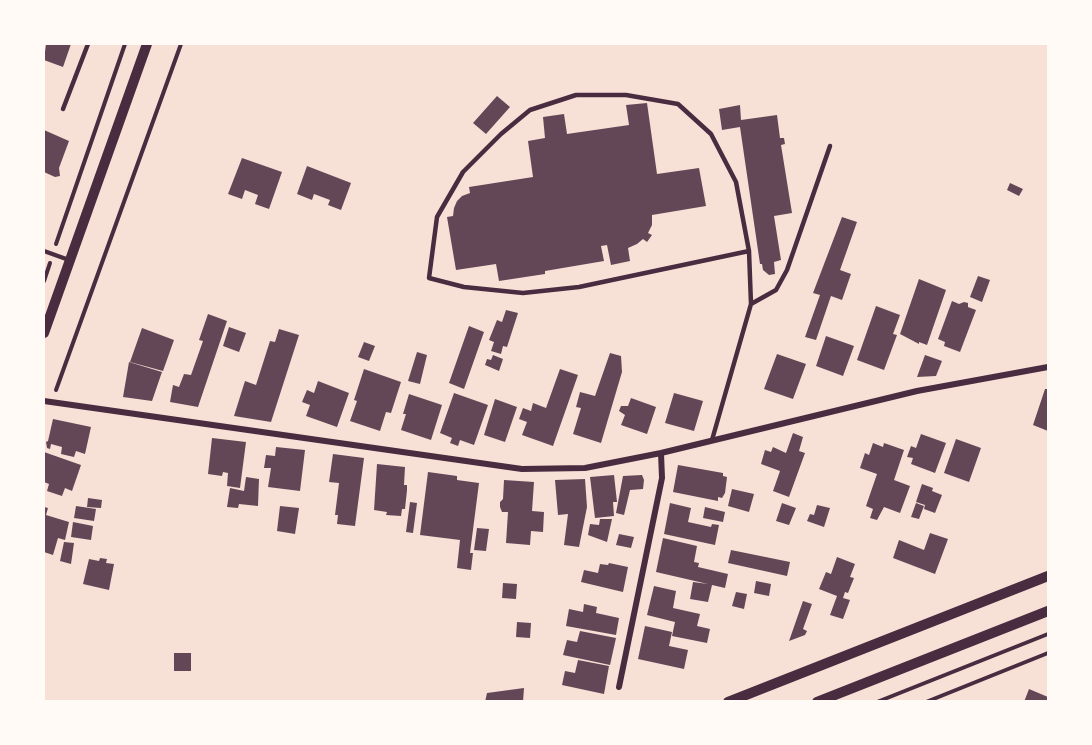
<!DOCTYPE html>
<style>
body{margin:0}
#map{position:relative;width:1092px;height:745px;overflow:hidden;background:#f7e1d7;font-family:Commissioner,sans-serif}
canvas{display:block}
.frame{position:absolute;inset:0;border:45px solid #fffaf5;pointer-events:none}
</style>
<div id="map">
<canvas width="1092" height="745"></canvas>
<div class="frame"></div>
</div>
<script>
const context = document.querySelector('canvas').getContext('2d');
context.lineJoin = 'round';
function fill(path, color) { context.fillStyle = color; context.fill(path, 'evenodd'); }
const toPath = rows => new Path2D(rows.map(r => 'M' + r).join(''));
function strokePath(path, color, width, dash) { context.strokeStyle = color; context.lineWidth = width; context.lineCap = dash ? 'butt' : 'round'; context.setLineDash(dash || []); context.stroke(path); }
fill(toPath([
 [46,44,71,44,63,67,44,60],
 [497,96,510,107,486,134,473,123],
 [647,103,657,174,699,168,706,206,652,215,652,225,648,233,652,235,647,242,643,239,637,244,628,248,630,261,611,265,607,245,601,246,604,261,545,271,545,274,499,281,496,264,456,270,447,217,453,216,454,208,457,201,462,196,470,193,469,187,533,177,528,141,545,138,543,117,564,114,567,134,629,125,626,105],
 [740,105,741,120,777,115,780,138,784,138,785,144,781,145,792,213,774,216,781,260,774,262,775,274,769,275,763,270,762,264,760,264,740,127,722,130,719,109],
 [44,130,69,141,59,168,60,176,55,177,44,172],
 [242,158,282,172,269,209,255,204,258,195,245,190,242,199,228,194],
 [307,166,351,183,341,210,328,205,330,200,314,194,312,200,297,194],
 [1010,183,1023,189,1019,196,1007,190],
 [842,217,857,222,840,270,851,274,842,300,831,296,816,340,805,337,820,295,813,293],
 [978,276,990,280,982,302,970,297],
 [919,279,946,290,927,345,919,342,919,344,900,334],
 [952,301,959,304,964,302,968,303,968,307,976,310,960,352,944,346,945,342,938,339],
 [876,306,900,315,893,334,897,335,884,370,857,360],
 [506,310,518,313,507,347,503,346,501,354,491,351,494,342,489,340,497,320,502,322],
 [208,314,227,321,198,407,170,402,173,385,179,387,184,374,191,375,203,341,199,340],
 [469,326,484,332,464,389,449,383],
 [229,327,246,333,239,352,223,346],
 [142,328,174,340,163,371,130,362],
 [279,329,299,335,271,422,234,416,245,381,256,385,270,341,275,342],
 [826,336,854,346,843,376,816,366],
 [364,342,375,346,369,361,358,357],
 [417,352,427,355,420,384,408,381],
 [610,353,621,356,622,372,601,443,573,434,581,408,576,407,580,392,595,396],
 [777,354,806,364,793,399,764,389],
 [493,355,503,359,499,371,485,365,487,359,491,360],
 [925,355,942,361,936,376,917,377],
 [129,362,162,372,152,401,123,397],
 [364,369,401,382,391,413,386,412,380,431,350,421,357,401,354,400],
 [560,369,578,375,553,446,522,435,527,422,519,419,523,408,531,411,533,403,546,408],
 [318,381,349,393,337,427,306,416,310,405,302,402,307,390,314,393],
 [1045,389,1048,389,1048,431,1033,425],
 [454,393,488,405,474,445,460,440,458,446,450,443,452,438,440,433],
 [674,393,703,401,694,431,665,423],
 [409,394,442,405,431,440,401,430,406,414,403,414],
 [631,398,656,407,647,434,621,425,625,415,619,411,621,406,628,406],
 [495,399,517,407,505,442,484,435],
 [53,419,91,427,85,454,76,451,74,457,61,454,62,447,51,444,50,449,47,448,46,442,48,441],
 [793,433,803,437,799,451,805,453,789,497,773,491,780,471,761,464,765,450,771,452,773,447,786,453],
 [921,434,946,443,935,473,911,464,913,458,907,457,911,446,916,448],
 [212,438,246,442,240,488,227,486,228,473,223,472,222,476,208,474],
 [956,439,981,448,969,482,944,473],
 [873,443,883,447,884,443,904,450,894,480,910,486,900,513,884,507,877,520,870,518,873,509,866,506,877,474,860,468,865,453,869,455],
 [276,447,305,450,300,491,268,487,271,468,264,468,266,455,275,456],
 [44,452,81,465,72,491,65,488,62,496,47,491,49,484,44,482],
 [333,454,364,458,355,526,337,524,338,515,335,515,339,483,329,482],
 [377,464,405,467,404,485,407,485,407,490,405,509,402,509,401,516,386,515,387,512,374,510],
 [678,465,723,473,723,476,727,477,725,493,722,498,718,497,718,501,673,492],
 [428,472,457,476,457,480,479,483,470,553,473,553,471,570,457,568,460,540,420,535],
 [614,475,617,502,613,502,614,516,595,518,590,477],
 [642,475,644,480,643,489,630,490,624,515,616,513,623,476],
 [246,477,259,479,258,506,239,504,238,508,227,507,230,488,244,491],
 [585,479,587,507,579,547,564,545,568,514,558,515,555,480],
 [504,480,534,482,532,511,544,512,543,532,531,531,530,545,506,543,508,512,502,512,500,507,500,502,503,499],
 [922,484,933,488,932,491,942,495,935,513,924,509,925,505,916,502],
 [732,489,754,494,749,512,728,506],
 [88,498,102,500,101,508,87,507],
 [410,502,417,503,413,533,406,532],
 [670,503,691,508,688,522,711,527,712,524,719,525,715,545,664,534],
 [782,503,796,508,789,525,776,521],
 [916,503,924,506,919,519,911,517],
 [817,505,830,508,824,527,807,521,810,514,814,515],
 [76,506,96,509,94,521,74,518],
 [280,506,299,508,295,534,277,531],
 [44,507,48,508,46,515,69,522,65,540,58,538,53,555,44,552],
 [705,507,725,512,723,522,703,518],
 [600,519,612,519,607,542,588,535,590,524,599,525],
 [73,522,93,526,91,540,71,537],
 [477,528,489,529,486,551,474,550],
 [930,533,948,539,935,574,893,558,899,540,924,550],
 [619,534,634,537,631,548,616,545],
 [663,538,697,546,694,562,699,563,698,567,728,574,725,588,712,585,708,602,690,599,693,582,708,584,656,572],
 [64,542,74,543,71,564,60,561],
 [731,550,790,562,787,576,728,563],
 [837,557,855,564,850,577,854,578,848,593,845,592,843,598,850,600,843,619,830,615,837,596,819,589,826,572,831,574],
 [100,558,107,559,106,563,114,564,109,590,83,584,89,559,99,561],
 [609,563,628,567,623,592,581,582,584,570,598,573,600,564,608,565],
 [756,581,771,584,769,596,754,593],
 [503,583,517,584,516,599,502,598],
 [654,586,676,591,673,608,700,614,697,626,710,629,707,643,672,636,675,622,647,615],
 [736,592,747,594,744,609,732,606],
 [803,601,812,604,803,629,807,631,805,635,789,641],
 [584,604,597,607,596,613,619,618,616,635,566,626,569,609,583,612],
 [517,622,531,623,530,638,516,637],
 [645,626,672,632,669,646,688,650,684,669,638,659],
 [580,631,616,638,610,665,563,655,567,640,577,642],
 [174,653,191,653,191,671,174,671],
 [578,660,609,666,604,694,562,685,565,671,575,673],
 [524,688,523,702,485,702,487,693],
 [1029,689,1048,697,1048,702,1024,702]
]), '#644757');
strokePath(toPath([
 [56,244,125,44],
 [44,281,50,263],
 [56,390,181,44],
 [877,702,1048,634],
 [926,702,1048,653]
]), '#4a2c40', 4);
strokePath(toPath([
 [63,109,88,44],
 [44,251,69,260],
 [751,304,776,290,787,270,830,146],
 [712,440,751,304,749,251,736,182,711,134,678,104,626,95,576,95,530,110,501,134,463,172,437,217,429,278,464,287,523,293,579,287,749,251]
]), '#4a2c40', 4.5);
strokePath(toPath([
 [44,401,522,469,585,468,661,453,917,391,1048,367],
 [619,687,662,478,661,453]
]), '#4a2c40', 6);
strokePath(toPath([
 [44,333,147,44],
 [728,702,1048,576],
 [817,702,1048,611]
]), '#4a2c40', 10);
</script>
